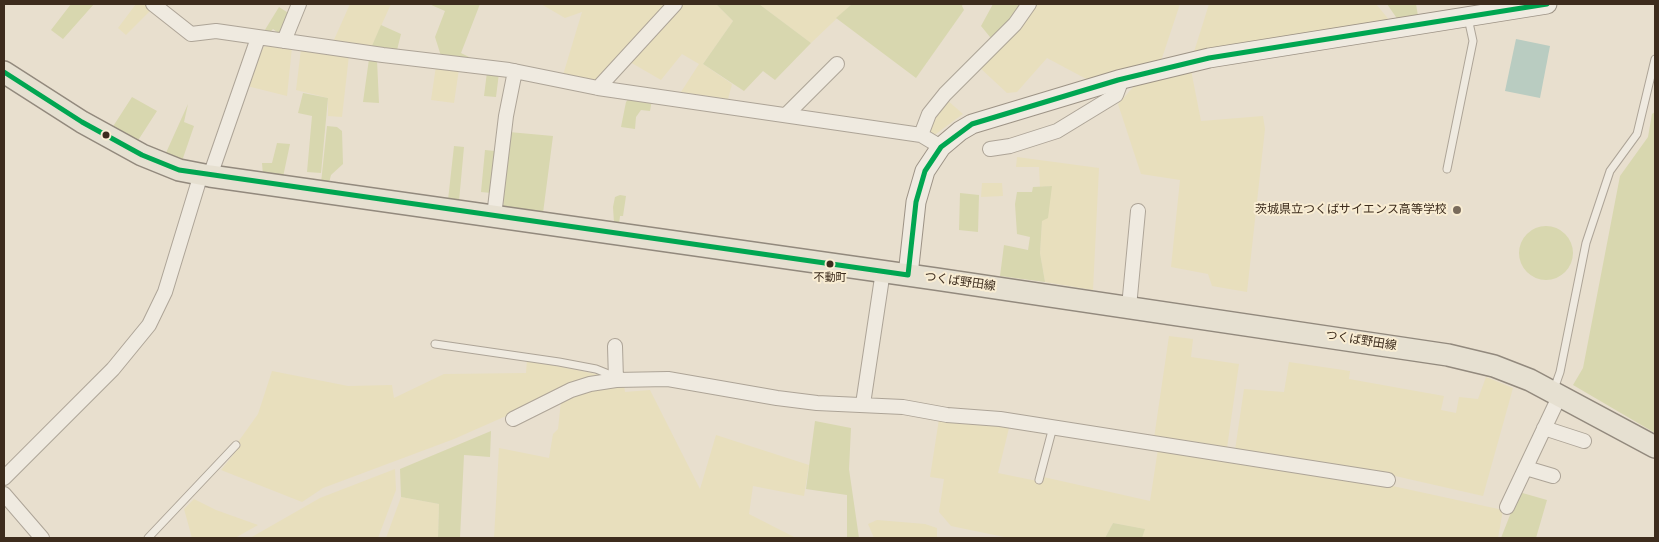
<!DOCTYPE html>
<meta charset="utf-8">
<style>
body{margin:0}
#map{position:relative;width:1659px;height:542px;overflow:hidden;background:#e8dfce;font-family:"Times New Roman",serif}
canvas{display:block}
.frame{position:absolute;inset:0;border:5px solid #3d2c1d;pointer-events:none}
</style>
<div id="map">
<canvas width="1659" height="542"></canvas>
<div class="frame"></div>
</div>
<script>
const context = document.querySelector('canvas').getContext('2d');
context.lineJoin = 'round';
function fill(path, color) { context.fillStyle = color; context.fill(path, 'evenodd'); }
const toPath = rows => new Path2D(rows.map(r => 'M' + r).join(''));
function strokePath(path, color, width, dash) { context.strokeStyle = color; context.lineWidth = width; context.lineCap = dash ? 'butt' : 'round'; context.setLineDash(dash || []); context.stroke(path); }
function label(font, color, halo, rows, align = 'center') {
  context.font = font + ' "Times New Roman","Noto Sans JP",serif'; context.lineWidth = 4; context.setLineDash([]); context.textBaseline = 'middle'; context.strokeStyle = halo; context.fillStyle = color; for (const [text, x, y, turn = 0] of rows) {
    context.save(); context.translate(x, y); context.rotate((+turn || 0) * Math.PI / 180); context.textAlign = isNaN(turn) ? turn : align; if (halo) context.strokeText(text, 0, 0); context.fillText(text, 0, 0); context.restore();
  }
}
fill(toPath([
 [136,4,145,4,152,9,126,35,118,28],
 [350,4,391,4,371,48,333,42],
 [541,4,665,4,595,83,563,75,582,12,565,18],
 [683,4,716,4,733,21,703,64,732,84,728,99,681,92,699,64,682,54,661,80,630,62],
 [759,4,852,4,811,43],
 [1036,4,1180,4,1161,61,1092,82,1047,58,1017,92,1007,93,978,66],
 [1209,4,1376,4,1390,21,1193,55],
 [267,45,292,47,287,96,247,86,261,49],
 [301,49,349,55,342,117,328,116,328,98,296,90],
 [436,66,459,69,454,103,431,100],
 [1191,70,1201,121,1263,116,1265,129,1247,292,1212,286,1208,274,1171,267,1180,180,1141,174,1118,104,1136,84],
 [947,100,963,114,933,136,929,134,935,114],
 [1017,157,1099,168,1093,290,1045,282,1040,253,1042,220,1051,186,1040,187,1039,167,1016,167],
 [982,183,1002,183,1003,196,981,197],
 [1169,336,1193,339,1191,357,1239,364,1227,448,1154,438],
 [527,360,611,377,540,401,454,439,323,488,302,502,221,470,241,445,238,442,258,414,272,371,348,386,392,385,394,398,444,374,526,373],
 [1289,362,1350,371,1349,379,1444,396,1441,410,1456,413,1459,397,1478,399,1486,377,1513,388,1483,496,1369,470,1235,450,1244,389,1284,392],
 [624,385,625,392,650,390,700,489,716,435,809,465,804,496,753,486,749,514,796,538,494,538,499,448,549,458,553,434,558,429,561,401,580,392],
 [939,419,1009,428,998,473,1037,481,1039,476,1150,501,1158,449,1388,485,1503,510,1498,538,1142,538,1144,529,1113,523,1105,538,1009,538,951,526,939,512,944,479,930,477],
 [395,469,396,490,378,538,250,538,320,498],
 [401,497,439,504,438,538,386,538],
 [194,499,216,510,258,525,235,538,192,538,184,509],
 [877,520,925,524,937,528,937,538,874,538,868,524]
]), '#e8dfbd');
fill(toPath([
 [71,4,94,4,63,39,51,30],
 [429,4,480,4,461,53,475,60,441,56,435,37,445,11],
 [716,4,759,4,811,43,775,80,763,71,744,91,703,64,733,21],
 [852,4,963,4,962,6,964,10,916,78,836,18],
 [993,4,1023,4,994,37,990,37,981,26],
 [1387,4,1416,4,1418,16,1398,20],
 [279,7,290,14,280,34,273,29,268,34,263,33],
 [381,25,401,34,397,50,371,48],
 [369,59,377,60,379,103,363,102],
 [487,72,499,73,496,97,484,96],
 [303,93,328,98,321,173,307,172,312,116,298,113],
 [132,97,157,111,137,142,112,128],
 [630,97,652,100,650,111,641,110,636,117,635,129,621,127,626,102],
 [188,104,184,122,194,126,182,161,165,155],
 [1655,112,1655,433,1573,385,1583,368,1620,176,1648,137,1652,114],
 [327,126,337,127,342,131,343,164,331,175,329,183,321,183],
 [509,132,553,136,543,213,503,207],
 [277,143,290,144,283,177,263,175,262,163,272,163],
 [454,146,464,147,459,201,448,200],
 [485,150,495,151,491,193,481,192],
 [1052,186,1048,218,1042,221,1040,253,1045,282,1000,276,1004,245,1028,250,1030,237,1017,234,1015,204,1017,192,1032,192,1033,187],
 [960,193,979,195,978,232,959,230],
 [620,195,626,196,623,216,620,216,619,224,614,223,613,207,615,197],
 '1519 253a27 27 0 1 1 54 0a27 27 0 1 1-54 0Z',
 [815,421,851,428,849,469,859,538,847,538,847,495,806,489],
 [491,431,490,457,464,455,460,538,438,538,439,504,401,497,400,469],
 [1519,492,1547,500,1536,538,1501,538],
 [1113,523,1145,529,1142,538,1105,538]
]), '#d8d7af');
fill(toPath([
 [1516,39,1550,46,1540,98,1505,91]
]), '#b9ccc1');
const service = toPath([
 [1447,169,1473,41,1468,18],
 [435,344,559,362,596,369,616,377],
 [1554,389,1560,372,1586,243,1610,171,1637,134,1655,59],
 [1039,480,1053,427],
 [148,538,236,445]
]);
const minor = toPath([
 [153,4,191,34,216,31,383,55,509,70,598,88,921,135,941,147],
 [284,41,299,4],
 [598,88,675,4],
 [787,114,837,64],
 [921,135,929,114,945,94,1015,24,1029,4],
 [990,149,1010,146,1057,131,1116,95,1122,79],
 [210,176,258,38],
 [494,216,506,116,515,71],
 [1129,307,1138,211],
 [615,346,616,380],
 [863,404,883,271],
 [513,419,571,390,590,384,616,380,668,379,777,398,817,403,903,407,947,415,1000,419,1388,480],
 [1544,428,1584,441],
 [1526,468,1553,476],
 [4,478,113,369,149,325,165,292,201,174],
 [4,494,42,538],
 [1507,507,1560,395]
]);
const secondary = toPath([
 [908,275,916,202,925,171,941,147,960,131,972,124,1118,80,1209,58,1547,4]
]);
const primary = toPath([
 [4,72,82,122,142,155,179,170,210,176,936,279,1448,355,1494,366,1530,380,1655,447]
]);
strokePath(service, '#ada497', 9);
strokePath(minor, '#ada497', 16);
strokePath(secondary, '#9d9386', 21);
strokePath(primary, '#92897d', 24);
strokePath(service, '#efeae0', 7);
strokePath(minor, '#efeae0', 14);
strokePath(secondary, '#efeae0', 19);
strokePath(primary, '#e6e0d1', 21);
strokePath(toPath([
 [4,72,82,122,142,155,179,170,908,275],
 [908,275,916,202,925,171,941,147,972,124,1118,80,1209,58,1547,4]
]), '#00a651', 5);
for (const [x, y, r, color] of [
 [106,135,4.5,"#3d2c1d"],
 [1457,210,5,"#796b5b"],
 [830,264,4.5,"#3d2c1d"]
]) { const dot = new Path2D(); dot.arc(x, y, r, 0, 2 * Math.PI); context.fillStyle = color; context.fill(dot); strokePath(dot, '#f9edd3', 2); }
label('11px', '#3d2c1d', '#f9edd3', [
 ["不動町",830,278]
]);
label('12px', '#3d2c1d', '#f9edd3', [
 ["茨城県立つくばサイエンス高等学校",1447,210]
], 'right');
label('12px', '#3d2c1d', '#f9edd3', [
 ["つくば野田線",960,282,8],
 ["つくば野田線",1361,341,9]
]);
</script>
